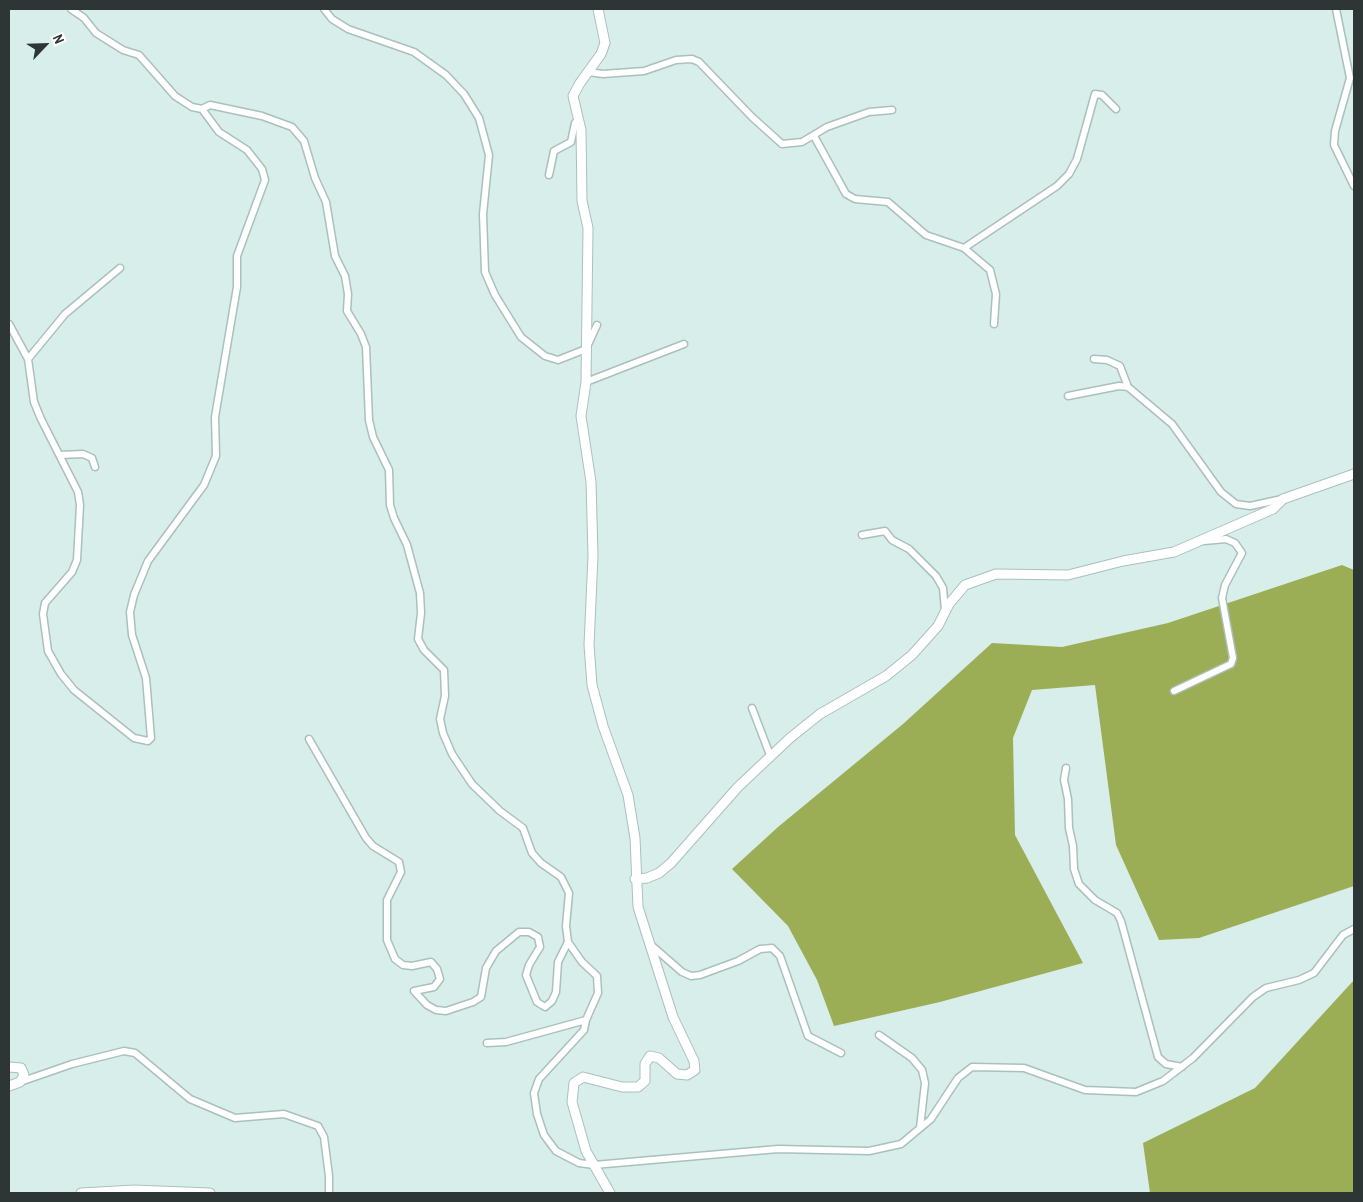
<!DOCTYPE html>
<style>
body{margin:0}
#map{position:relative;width:1363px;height:1202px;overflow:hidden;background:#d8eeea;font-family:"Archivo Narrow",sans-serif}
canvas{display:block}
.frame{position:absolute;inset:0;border:10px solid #2d3634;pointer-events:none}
.north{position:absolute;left:20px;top:20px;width:50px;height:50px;-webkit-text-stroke:4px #fff;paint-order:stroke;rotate:66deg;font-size:14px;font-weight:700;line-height:20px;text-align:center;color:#2d3634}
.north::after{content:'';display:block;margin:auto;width:18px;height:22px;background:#2d3634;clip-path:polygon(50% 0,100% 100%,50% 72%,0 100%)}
</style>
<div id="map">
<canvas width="1363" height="1202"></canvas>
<div class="frame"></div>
<div class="north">N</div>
</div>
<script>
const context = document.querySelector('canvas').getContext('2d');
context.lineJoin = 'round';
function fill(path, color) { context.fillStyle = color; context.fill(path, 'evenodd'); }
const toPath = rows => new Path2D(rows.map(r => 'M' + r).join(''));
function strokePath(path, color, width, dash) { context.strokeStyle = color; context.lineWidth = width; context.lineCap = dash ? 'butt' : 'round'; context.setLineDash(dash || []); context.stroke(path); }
fill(toPath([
 [1342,565,1354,570,1354,886,1199,938,1159,940,1116,845,1095,685,1032,690,1013,738,1015,835,1083,963,940,1002,834,1026,817,980,788,926,732,869,778,827,903,724,992,643,1062,647,1168,623],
 [1354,980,1354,1193,1150,1193,1143,1143,1255,1088]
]), '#9bae55');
const street = toPath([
 [71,9,84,18,96,33,123,50,139,55,175,96,192,107,202,109],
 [324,9,332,19,348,29,414,52,446,75,464,94,479,118,489,155,483,214,485,272,495,295,521,337,545,356,558,360,586,349,597,325],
 [1336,9,1350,78,1335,131,1334,145,1354,186],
 [588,72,603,74,644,71,676,60,692,59,699,62,752,117,782,144,802,142,827,127,869,112,892,110],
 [814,136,846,194,855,199,888,202,926,235,964,248,990,270,996,294,994,324],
 [549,175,554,151,571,142,575,123,579,120],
 [964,248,1057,186,1069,174,1077,159,1095,94,1102,95,1116,109],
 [9,324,28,359,34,402,41,419,78,492,80,505,77,560,72,572,45,603,43,614,48,651,61,674,74,690,134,738,148,741,151,738,146,678,132,635,130,612,134,595,148,561,204,485,216,456,215,417,237,287,237,256,265,180,262,169,247,150,219,132,202,109,210,105,262,116,292,127,304,141,315,178,326,202,335,256,345,276,348,294,347,311,361,334,366,347,369,420,373,437,389,470,390,505,394,518,407,545,420,593,421,613,418,639,424,650,444,670,445,696,440,719,443,733,452,754,472,784,500,811,523,828,532,853,541,863,561,877,569,893,566,926,568,942,582,962,597,976,598,993,586,1020,584,1030,539,1079,534,1093,537,1114,544,1135,556,1151,579,1163,594,1165,778,1149,869,1151,901,1144,931,1119,958,1078,972,1067,1024,1068,1085,1090,1136,1092,1163,1081,1193,1058,1253,997,1266,988,1299,980,1314,973,1343,935,1354,929],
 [28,359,65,314,120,268],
 [1094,359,1107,360,1120,366,1128,387,1172,424,1221,492,1236,504,1250,506,1282,499],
 [586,382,684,344],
 [1068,396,1119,386,1128,387],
 [60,455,83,454,92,458,95,467],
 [862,535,885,531,892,540,909,549,936,576,943,588,945,610],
 [1174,691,1231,664,1233,658,1222,598,1225,585,1242,553,1235,543,1226,539,1204,541],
 [752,708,770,755],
 [309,739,366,838,373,846,399,862,401,872,387,900,387,940,395,959,403,965,412,966,431,962,437,969,440,979,434,987,414,991,427,1005,436,1010,446,1011,473,1002,481,997,486,968,496,951,519,932,529,932,538,937,540,947,529,965,526,975,537,1002,545,1007,552,1001,556,992,558,962,568,942],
 [1066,768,1064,780,1068,799,1069,828,1073,846,1074,869,1079,884,1095,900,1117,913,1121,921,1158,1057,1166,1064,1182,1067],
 [651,945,682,972,691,976,700,975,738,961,760,949,772,948,780,956,808,1036,841,1053],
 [879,1035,912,1058,922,1070,925,1083,920,1128],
 [487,1043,506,1042,586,1020],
 [20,1082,72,1064,124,1051,135,1053,190,1099,235,1118,284,1114,318,1126,324,1137,329,1176,329,1193]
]);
const secondary = toPath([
 [598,9,605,43,601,54,580,83,573,96,581,130,582,201,588,228,586,382,581,416,591,482,593,556,589,645,592,685,603,726,628,795,635,838,638,907,673,1017,694,1061,695,1070,687,1075,677,1074,659,1058,650,1056,645,1064,645,1081,638,1087,622,1087,583,1077,574,1083,572,1102,586,1151,610,1193],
 [635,879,647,878,659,873,671,863,738,787,790,738,820,714,886,676,912,655,938,626,949,604,965,585,996,574,1068,575,1123,561,1174,552,1273,509,1283,499,1354,474],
 [9,1067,21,1068,24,1075,20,1082,9,1086],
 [81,1193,134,1190,210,1193]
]);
strokePath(street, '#aac0bc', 9);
strokePath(secondary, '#aac0bc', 11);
strokePath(street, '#fff', 6);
strokePath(secondary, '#fff', 9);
</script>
